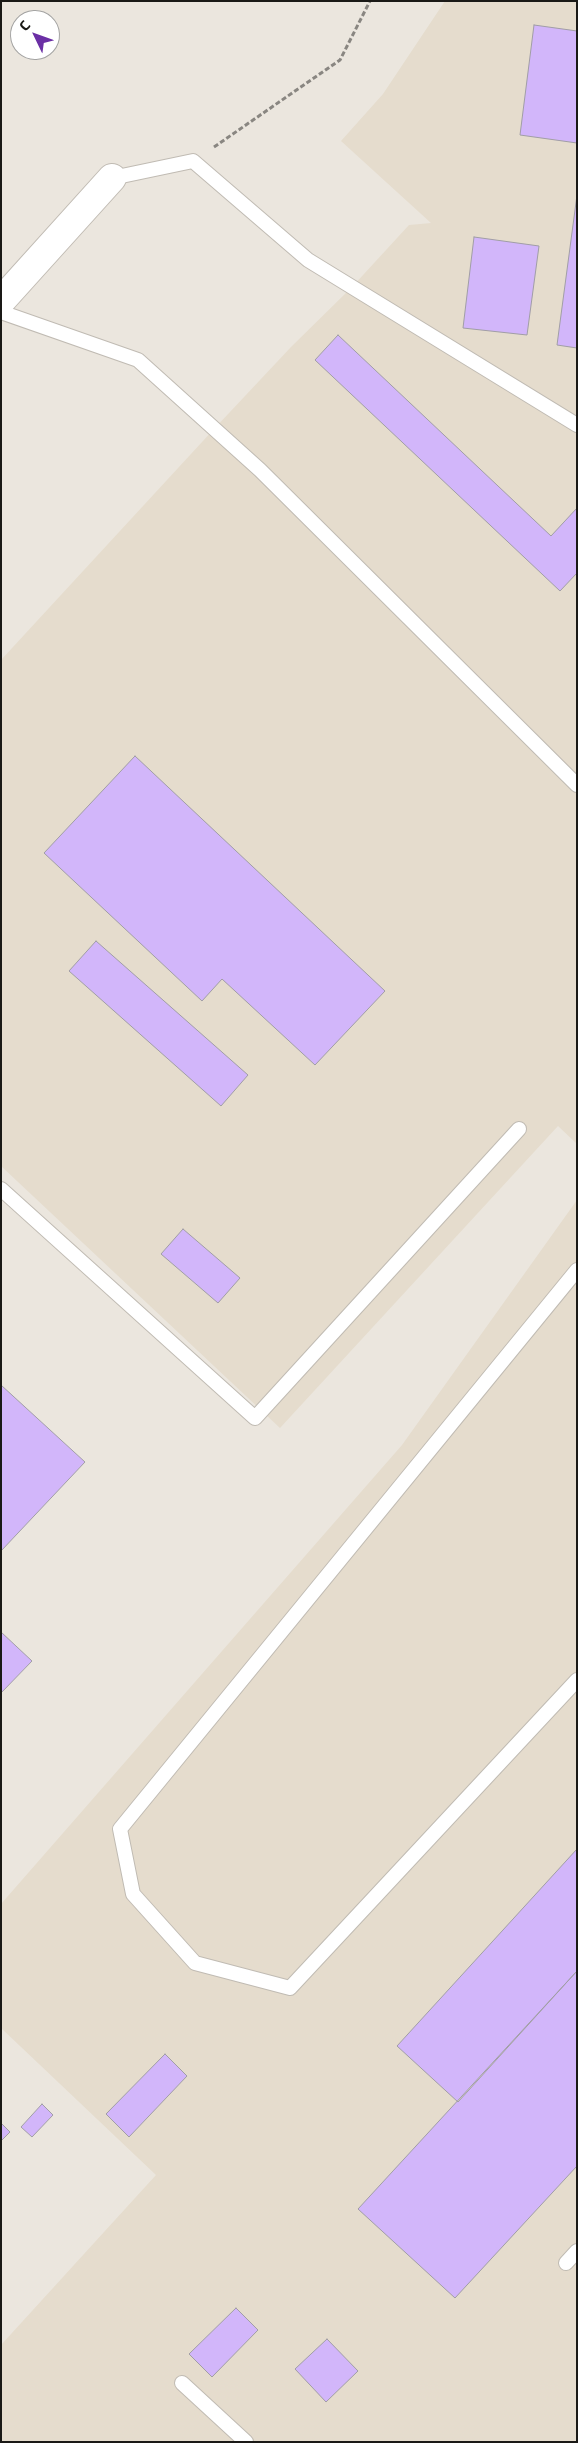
<!DOCTYPE html>
<meta charset="utf-8">
<style>
body{margin:0}
#map{position:relative;width:578px;height:2443px;overflow:hidden;background:#ebe6de;font-family:"Exo 2",sans-serif}
canvas{display:block}
.frame{position:absolute;inset:0;border:2px solid #1a1916;pointer-events:none}
.north{position:absolute;left:10px;top:10px;width:50px;height:50px;box-sizing:border-box;background:#fff;border:1px solid #a3a3a2;border-radius:50%;rotate:312deg;font-size:14px;font-weight:700;line-height:20px;text-align:center;color:#1a1916}
.north::after{content:'';display:block;margin:auto;width:18px;height:22px;background:#6b2fa5;clip-path:polygon(50% 0,100% 100%,50% 72%,0 100%)}
</style>
<div id="map">
<canvas width="578" height="2443"></canvas>
<div class="frame"></div>
<div class="north">С</div>
</div>
<script>
const context = document.querySelector('canvas').getContext('2d');
context.lineJoin = 'round';
function fill(path, color) { context.fillStyle = color; context.fill(path, 'evenodd'); }
const toPath = rows => new Path2D(rows.map(r => 'M' + r).join(''));
function strokePath(path, color, width, dash) { context.strokeStyle = color; context.lineWidth = width; context.lineCap = dash ? 'butt' : 'round'; context.setLineDash(dash || []); context.stroke(path); }
fill(toPath([
 [445,1,577,1,577,1144,558,1126,280,1428,1,1166,1,660,214,429,291,347,352,287,409,225,431,223,341,141,383,94],
 [577,1200,577,2442,1,2442,1,2345,156,2175,1,2028,1,1904,402,1445]
]), '#e5dccd');
const building = toPath([
 [534,25,577,31,577,143,520,135,534,25],
 [577,195,577,348,557,345,577,195],
 [474,237,539,246,527,335,463,328,474,237],
 [338,335,551,536,577,508,577,573,560,591,315,360,338,335],
 [135,756,385,991,315,1065,222,979,202,1001,44,853,135,756],
 [96,941,248,1075,221,1106,69,971,96,941],
 [183,1229,240,1278,218,1303,161,1254,183,1229],
 [1,1385,85,1462,1,1551,1,1385],
 [1,1632,32,1661,1,1693,1,1632],
 [577,1849,577,1971,458,2102,397,2046,577,1849],
 [577,1971,577,2166,455,2298,358,2209,577,1971],
 [165,2054,187,2076,129,2137,106,2114,165,2054],
 [42,2104,53,2115,32,2137,21,2127,42,2104],
 [1,2123,10,2132,1,2141,1,2123],
 [236,2308,258,2330,212,2377,189,2354,236,2308],
 [327,2339,358,2371,326,2402,295,2369,327,2339]
]);
fill(building, '#d2b6fa');
strokePath(building, '#a19ea6', 1);
const service = toPath([
 [112,178,193,161,308,260,577,425],
 [1,312,138,360,260,470,577,785],
 [1,1189,255,1418,519,1129],
 [577,1270,120,1829,133,1894,195,1963,290,1988,577,1680],
 [566,2263,577,2251],
 [182,2383,246,2442]
]);
const minor = toPath([
 [1,301,112,178]
]);
strokePath(service, '#c0bbb3', 16);
strokePath(minor, '#c0bbb3', 30);
strokePath(toPath([
 [214,147,340,60,370,1]
]), '#898681', 3, [5, 2.5]);
strokePath(service, '#fff', 14);
strokePath(minor, '#fff', 28);
</script>
